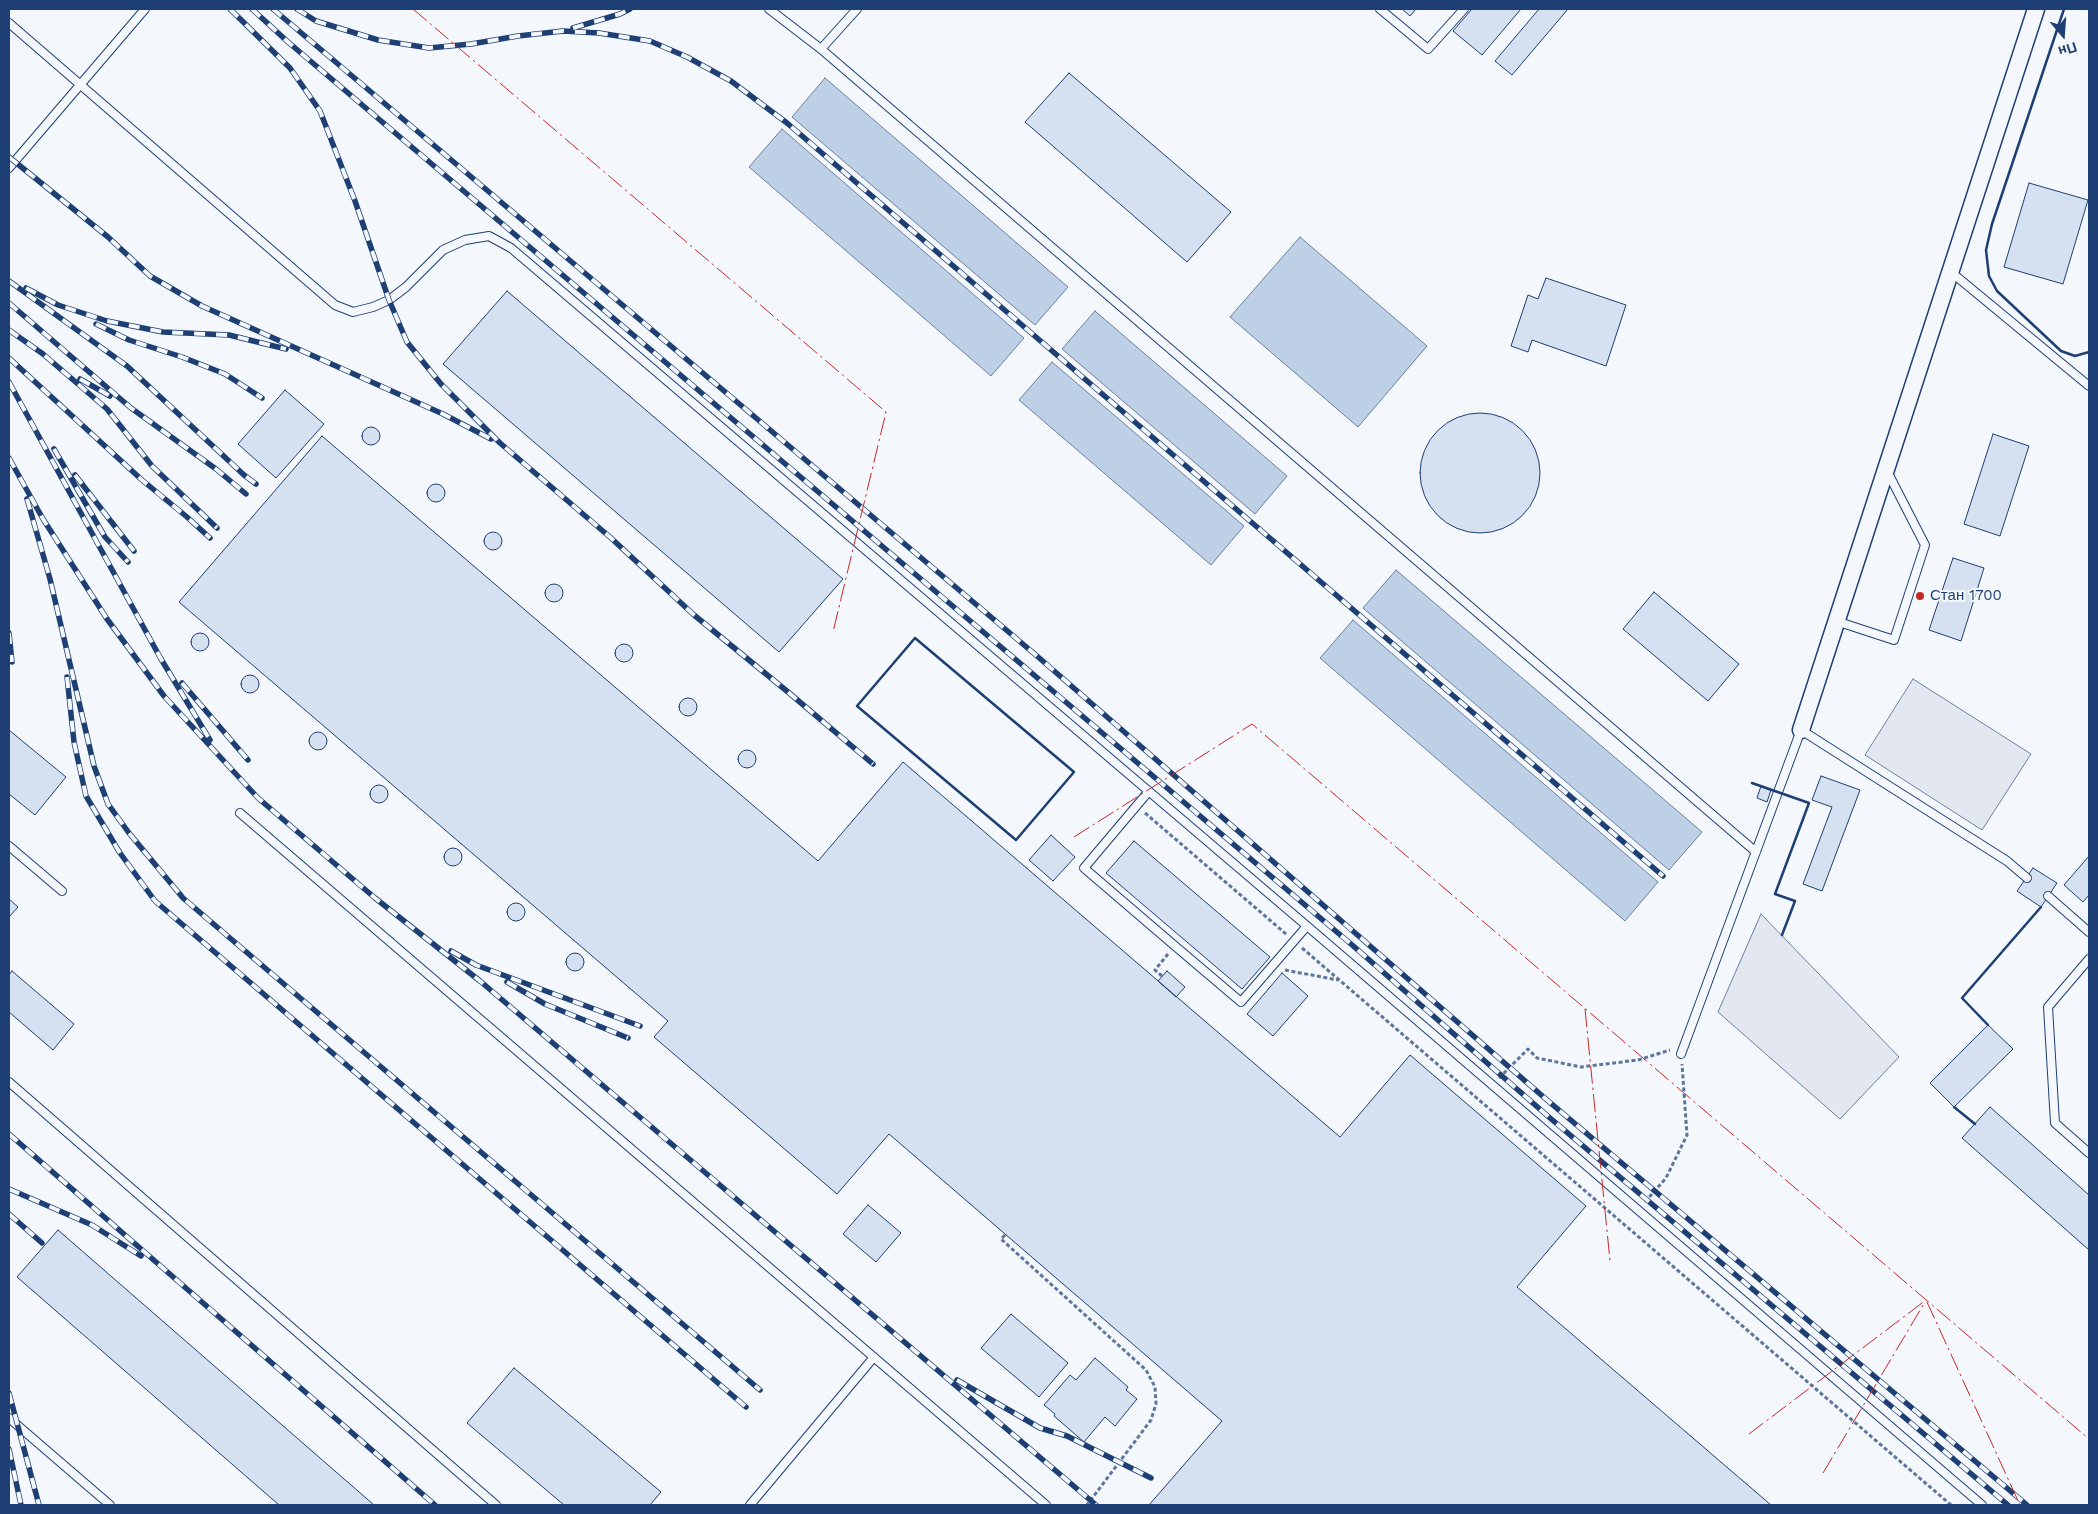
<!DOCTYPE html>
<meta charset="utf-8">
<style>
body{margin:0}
#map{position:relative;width:2098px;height:1514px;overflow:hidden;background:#f4f7fb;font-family:"Work Sans",sans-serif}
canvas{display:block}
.frame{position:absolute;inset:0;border:10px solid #1d3f73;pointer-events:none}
.north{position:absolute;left:2038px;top:10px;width:50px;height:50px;-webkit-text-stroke:4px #f4f7fb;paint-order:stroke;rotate:162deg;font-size:14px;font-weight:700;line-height:20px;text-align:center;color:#1d3f73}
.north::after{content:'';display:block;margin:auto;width:18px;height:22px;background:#1d3f73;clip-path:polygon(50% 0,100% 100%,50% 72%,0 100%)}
</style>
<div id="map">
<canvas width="2098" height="1514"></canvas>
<div class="frame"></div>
<div class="north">Пн</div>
</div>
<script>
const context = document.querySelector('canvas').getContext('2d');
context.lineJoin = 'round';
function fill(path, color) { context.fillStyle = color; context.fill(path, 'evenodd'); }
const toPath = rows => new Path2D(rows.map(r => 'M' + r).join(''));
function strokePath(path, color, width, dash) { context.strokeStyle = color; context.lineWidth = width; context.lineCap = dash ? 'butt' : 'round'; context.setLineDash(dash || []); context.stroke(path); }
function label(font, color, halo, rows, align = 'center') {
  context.font = font + ' "Work Sans",sans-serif'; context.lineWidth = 4; context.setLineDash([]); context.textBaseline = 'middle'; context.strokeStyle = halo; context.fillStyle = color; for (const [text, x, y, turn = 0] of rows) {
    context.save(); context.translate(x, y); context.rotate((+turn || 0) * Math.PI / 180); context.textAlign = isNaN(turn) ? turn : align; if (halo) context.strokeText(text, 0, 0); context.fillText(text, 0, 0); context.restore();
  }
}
const parking = toPath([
 [1913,679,2031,754,1982,830,1865,755,1913,679],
 [1761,914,1899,1057,1840,1119,1718,1012,1761,914]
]);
fill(parking, '#e3e8f0');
strokePath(parking, '#687fa3', 1);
const water = toPath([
 [825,78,1068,287,1035,325,792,117,825,78],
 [782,129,1024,338,991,376,749,167,782,129],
 [1300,237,1427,346,1358,427,1230,317,1300,237],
 [1095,311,1287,476,1255,514,1062,349,1095,311],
 [1052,362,1244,526,1211,565,1019,400,1052,362],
 [1396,570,1702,832,1669,870,1363,608,1396,570],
 [1353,620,1658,882,1625,921,1320,658,1353,620]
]);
fill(water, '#bed0e5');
strokePath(water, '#687fa3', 1);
const building = toPath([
 [1402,9,1416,9,1410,16,1402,9],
 [1472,9,1521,9,1482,55,1453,31,1472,9],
 [1539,9,1568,9,1512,75,1495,61,1539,9],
 [1069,73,1231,212,1187,262,1025,122,1069,73],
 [2029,183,2088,200,2063,284,2004,267,2029,183],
 [1546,278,1626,305,1606,366,1532,340,1528,352,1511,346,1528,295,1538,299,1546,278],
 [507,291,843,579,779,652,443,364,507,291],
 [285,390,324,424,276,478,238,444,285,390],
 '1420 473a60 60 0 1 1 120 0a60 60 0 1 1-120 0Z',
 '362 436a9 9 0 1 1 18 0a9 9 0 1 1-18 0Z',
 [1993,434,2029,446,2000,536,1964,524,1993,434],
 [322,436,818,861,903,762,1340,1137,1410,1055,1586,1206,1517,1287,1771,1505,1149,1505,1222,1421,889,1134,837,1194,654,1037,668,1021,179,602,322,436],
 '427 493a9 9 0 1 1 18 0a9 9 0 1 1-18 0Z',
 '484 541a9 9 0 1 1 18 0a9 9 0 1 1-18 0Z',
 [1953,558,1984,568,1961,641,1929,630,1953,558],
 '545 593a9 9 0 1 1 18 0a9 9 0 1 1-18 0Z',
 [1654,592,1739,664,1708,701,1623,629,1654,592],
 '191 642a9 9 0 1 1 18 0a9 9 0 1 1-18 0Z',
 '615 653a9 9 0 1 1 18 0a9 9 0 1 1-18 0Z',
 '241 684a9 9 0 1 1 18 0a9 9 0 1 1-18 0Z',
 '679 707a9 9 0 1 1 18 0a9 9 0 1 1-18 0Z',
 [9,730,66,777,35,815,9,794,9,730],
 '309 741a9 9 0 1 1 18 0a9 9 0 1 1-18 0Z',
 '738 759a9 9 0 1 1 18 0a9 9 0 1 1-18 0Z',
 [1821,776,1860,790,1822,891,1803,884,1832,807,1812,800,1821,776],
 '370 794a9 9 0 1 1 18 0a9 9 0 1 1-18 0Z',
 [1761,786,1771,790,1767,802,1757,798,1761,786],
 [1051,835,1075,857,1053,881,1029,860,1051,835],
 [1134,841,1270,957,1242,989,1106,873,1134,841],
 '444 857a9 9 0 1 1 18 0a9 9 0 1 1-18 0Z',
 [2089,856,2089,895,2083,902,2064,885,2089,856],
 [2033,868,2057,883,2041,907,2017,891,2033,868],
 [9,899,18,907,9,917,9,899],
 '507 912a9 9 0 1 1 18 0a9 9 0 1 1-18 0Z',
 '566 962a9 9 0 1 1 18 0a9 9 0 1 1-18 0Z',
 [12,971,74,1024,53,1050,9,1012,9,975,12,971],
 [1167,971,1185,987,1176,997,1158,981,1167,971],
 [1282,973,1308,996,1273,1036,1247,1014,1282,973],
 [1988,1025,2013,1049,1954,1107,1930,1083,1988,1025],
 [1990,1107,2089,1195,2089,1250,1962,1138,1990,1107],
 [868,1205,901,1233,876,1262,843,1234,868,1205],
 [58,1230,374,1505,279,1505,17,1277,58,1230],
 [1011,1314,1068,1363,1039,1397,981,1348,1011,1314],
 [1095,1358,1128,1387,1126,1390,1137,1399,1115,1426,1105,1417,1084,1442,1054,1416,1055,1414,1044,1405,1070,1375,1076,1380,1095,1358],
 [514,1368,661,1492,650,1505,564,1505,467,1423,514,1368]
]);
fill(building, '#d5e0f0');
strokePath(building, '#1d3f73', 1);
const service = toPath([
 [769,9,821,49,1756,852],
 [1380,9,1428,49,1464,9],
 [9,23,335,305,353,312,373,307,389,300,406,287,443,250,465,240,489,236,511,248,1307,926,1982,1505],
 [821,49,857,9],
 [9,168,145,9],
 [1951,272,2089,386],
 [1836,621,1894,640,1925,545,1887,471],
 [1149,791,1084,868,1175,946,1241,1002,1307,926],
 [240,813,1046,1505],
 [9,846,62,891],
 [2048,896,2089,932],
 [2089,959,2048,1007,2055,1123,2089,1153],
 [1681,1054,1801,730,2007,861,2027,878],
 [9,1082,496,1505],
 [9,1418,110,1505],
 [750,1505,874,1357]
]);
const minor = toPath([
 [1801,730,2036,9]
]);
strokePath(service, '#1d3f73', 10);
strokePath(minor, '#1d3f73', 19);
strokePath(toPath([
 [1145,813,1286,934],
 [1302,948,1951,1505],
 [1285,970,1338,980],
 [1162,976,1155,970,1168,954],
 [1499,1078,1528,1049,1537,1058,1581,1067,1638,1060,1670,1050],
 [1645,1202,1666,1178,1687,1135,1682,1064],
 [1005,1235,1001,1239,1146,1370,1155,1387,1156,1404,1151,1420,1087,1505]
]), '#5e769c', 3, [4, 2.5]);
strokePath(service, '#f4f7fb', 8);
strokePath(minor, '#f4f7fb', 16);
const rail = toPath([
 [230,9,290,68,320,111,355,201,389,300,407,342,441,384,500,443,611,538,694,615,788,692,873,764],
 [252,9,288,42,1351,944,1550,1118,2008,1505],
 [273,9,1037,656,1547,1100,2027,1505],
 [297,9,316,21,378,40,429,48,471,44,518,36,563,31,599,33,650,41,687,57,731,81,787,123,1663,876],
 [573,28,620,14,630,9],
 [9,157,108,237,150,276,202,306,443,414,491,439],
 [9,281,127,366,244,475,256,484],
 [26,288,58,305,107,321,163,332,229,335,286,349],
 [9,303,131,408,216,469,246,494],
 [96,324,129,340,182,357,225,374,262,398],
 [9,330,43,354,107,409,152,466,217,528],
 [9,358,142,480,187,517,210,538],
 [80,379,110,396],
 [9,382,161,659,210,740],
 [54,449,105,537,128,562],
 [9,458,43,519,107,619,164,696,258,798,375,898,480,981,1096,1505],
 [75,475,134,551],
 [27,499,50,579,94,766,108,804,129,833,183,898,760,1390],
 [9,633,12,662],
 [67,677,74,742,86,796,120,853,155,901,746,1407],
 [182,683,248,760],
 [451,951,476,965,640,1026],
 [507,982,545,1004,628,1038],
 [9,1134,435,1505],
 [9,1189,92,1225,141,1256],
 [9,1214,42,1243],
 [957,1380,1040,1428,1067,1436,1151,1478],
 [9,1393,39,1505],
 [9,1449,21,1505]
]);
strokePath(rail, '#1d3f73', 5.5);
strokePath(rail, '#f4f7fb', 4, [11]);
strokePath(toPath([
 [2064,9,1992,224,1986,250,1989,276,1997,291,2061,351,2075,356,2089,352],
 [915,638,1074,772,1016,840,857,706,915,638],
 [1752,783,1809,803,1775,894,1795,901,1782,935],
 [1988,1025,1962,998,2041,907],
 [1954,1107,1975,1124]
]), '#1d3f73', 2.5);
strokePath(toPath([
 [413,9,886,412,833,632],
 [1074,837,1252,724,2089,1439],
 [1585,1009,1610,1261],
 [1927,1302,2020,1505],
 [1749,1434,1926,1300],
 [1823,1473,1925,1302]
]), '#c62828', 1, [18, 4, 2.5, 4]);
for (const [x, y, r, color] of [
 [1920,596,5,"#c62828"]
]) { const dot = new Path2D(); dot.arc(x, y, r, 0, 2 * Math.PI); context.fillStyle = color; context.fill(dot); strokePath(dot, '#f4f7fb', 2); }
label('15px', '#1d3f73', '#f4f7fb', [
 ["Стан 1700",1930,596]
], 'left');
</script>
